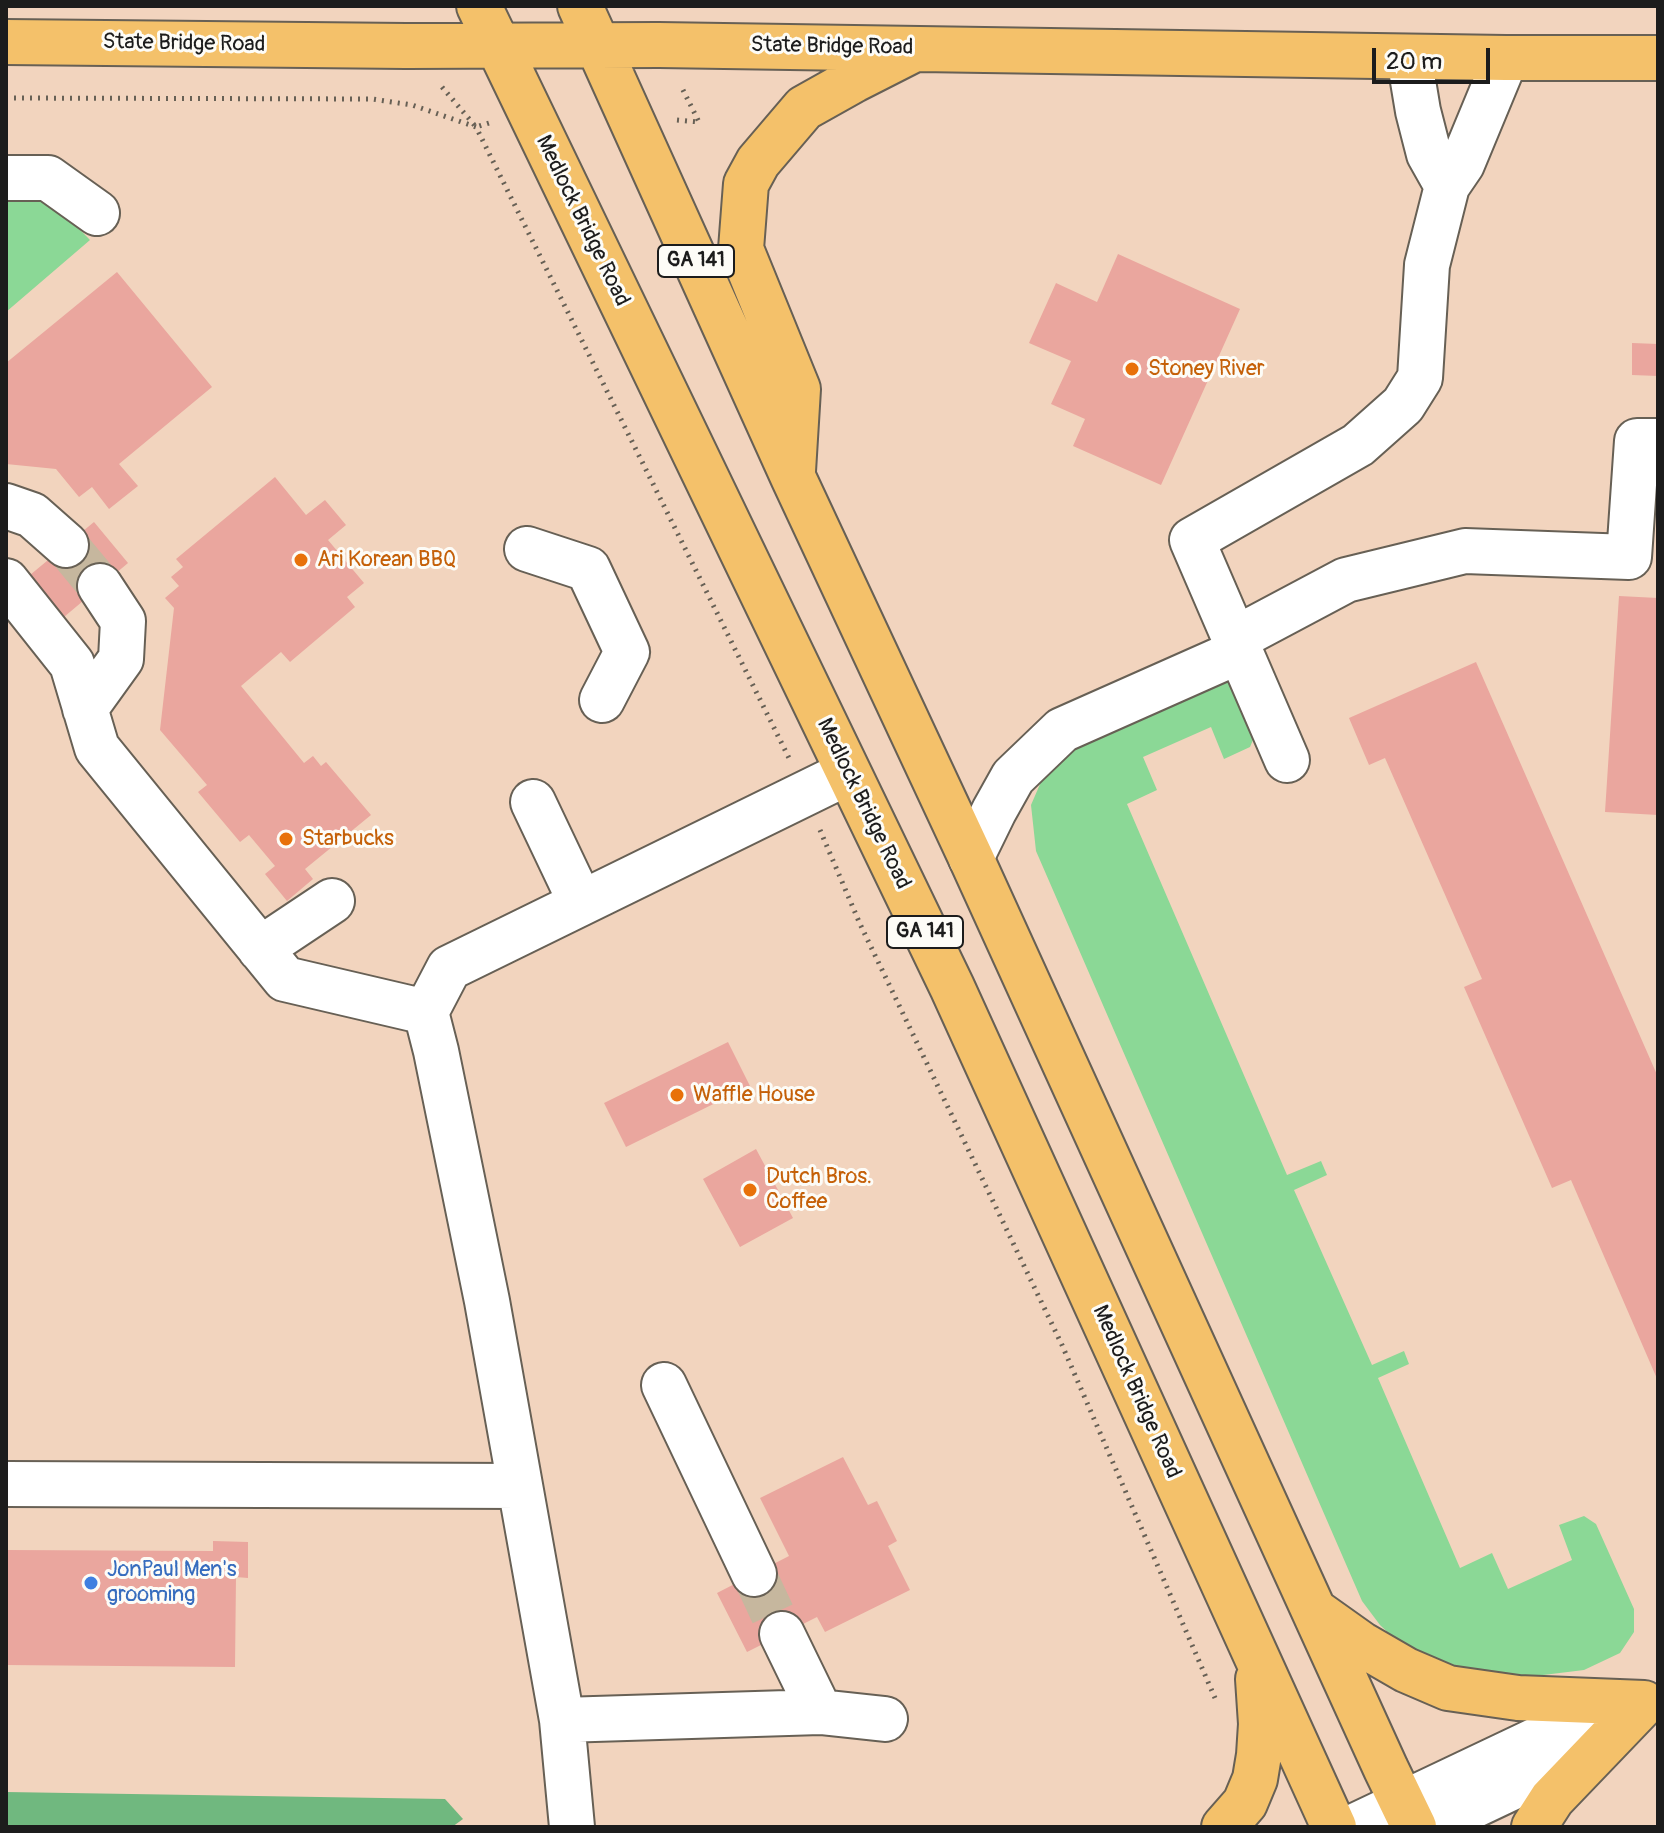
<!DOCTYPE html>
<style>
body{margin:0}
#map{position:relative;width:1664px;height:1833px;overflow:hidden;background:#f1debe;font-family:Pangolin,sans-serif}
canvas{display:block}
.frame{position:absolute;inset:0;border:8px solid #1c1c1c;pointer-events:none}
.scale{position:absolute;left:1372px;top:48px;width:118px;height:36px;box-sizing:border-box;border:4px solid #1c1c1c;border-top:0;padding-left:10px;font-size:24px;line-height:28px;white-space:nowrap;color:#1c1c1c;-webkit-text-stroke:6px #fdfcf7;paint-order:stroke}
</style>
<div id="map">
<canvas width="1664" height="1833"></canvas>
<div class="frame"></div>
<div class="scale">20 m</div>
</div>
<script>
const context = document.querySelector('canvas').getContext('2d');
context.lineJoin = 'round';
function fill(path, color) { context.fillStyle = color; context.fill(path, 'evenodd'); }
const toPath = rows => new Path2D(rows.map(r => 'M' + r).join(''));
function strokePath(path, color, width, dash) { context.strokeStyle = color; context.lineWidth = width; context.lineCap = dash ? 'butt' : 'round'; context.setLineDash(dash || []); context.stroke(path); }
function label(font, color, halo, rows, align = 'center') {
  context.font = font + ' Pangolin,sans-serif'; context.lineWidth = 6; context.setLineDash([]); context.textBaseline = 'middle'; context.strokeStyle = halo; context.fillStyle = color; for (const [text, x, y, turn = 0] of rows) {
    context.save(); context.translate(x, y); context.rotate((+turn || 0) * Math.PI / 180); context.textAlign = isNaN(turn) ? turn : align; if (halo) context.strokeText(text, 0, 0); context.fillText(text, 0, 0); context.restore();
  }
}
fill(toPath([
 [6,6,1658,6,1658,1827,6,1827]
]), '#f2d4be');
fill(toPath([
 [6,195,49,198,90,240,6,312],
 [1204,677,1226,681,1240,693,1255,735,1250,747,1224,759,1211,727,1143,757,1157,790,1127,804,1287,1175,1321,1161,1327,1175,1294,1190,1372,1365,1404,1351,1409,1364,1378,1378,1460,1568,1492,1553,1508,1589,1572,1560,1559,1525,1584,1516,1596,1524,1634,1609,1634,1632,1620,1653,1584,1670,1527,1677,1440,1672,1417,1660,1380,1625,1362,1601,1036,851,1031,805,1050,761]
]), '#8bd896');
fill(toPath([
 [6,1792,445,1799,463,1819,452,1827,6,1827]
]), '#70b87f');
fill(toPath([
 [1118,254,1240,309,1161,485,1073,446,1085,419,1051,404,1071,361,1029,343,1056,283,1097,302],
 [117,272,212,387,119,464,138,486,109,509,92,487,79,497,56,469,6,464,6,363],
 [1632,343,1658,344,1658,376,1632,375],
 [275,477,306,515,325,500,346,525,328,540,364,583,347,597,355,607,290,662,281,652,241,686,304,763,313,756,321,766,326,762,371,815,305,869,313,879,287,901,265,874,275,866,249,835,240,842,198,792,207,785,160,730,174,608,165,598,179,586,171,577,183,567,176,559],
 [94,522,128,563,64,617,30,575],
 [1619,596,1658,598,1658,815,1605,812],
 [1476,662,1658,1077,1658,1381,1571,1180,1552,1188,1464,987,1482,979,1385,758,1369,765,1349,718],
 [728,1042,750,1086,626,1147,604,1103],
 [756,1149,793,1218,740,1247,703,1179],
 [843,1457,868,1505,877,1501,897,1541,888,1546,910,1590,825,1632,817,1617,747,1652,717,1593,789,1556,760,1498],
 [213,1541,248,1542,248,1578,236,1577,235,1667,6,1665,6,1550,213,1551]
]), '#eaa69e');
strokePath(toPath([
 [66,545,100,586],
 [754,1574,782,1634]
]), '#c6b79e', 44, [44, 22]);
const minor = toPath([
 [1409,57,1418,111,1429,154,1447,186],
 [6,178,48,178,97,213],
 [6,506,32,515,66,545],
 [527,549,588,569,627,652,602,700],
 [6,581,72,664,97,748,285,979,426,1012],
 [1235,639,1346,580,1465,551,1629,557,1637,441,1658,441],
 [85,709,121,659,123,621,100,586],
 [1287,760,1192,540,1358,445,1403,405,1420,378,1427,265,1447,186,1462,164,1506,58],
 [533,802,581,903],
 [971,858,994,811,1013,777,1062,730,1240,651],
 [260,949,332,901],
 [664,1385,754,1574],
 [6,1484,519,1486],
 [782,1634,820,1712],
 [562,1720,820,1712,885,1719],
 [572,1827,562,1720,487,1301,436,1051,426,1012,449,968,847,773],
 [1353,1827,1549,1734,1582,1734,1639,1705],
 [1434,1827,1467,1809,1566,1762,1582,1734]
]);
const highway = toPath([
 [479,6,952,987,1334,1827],
 [580,6,793,477,971,858,1386,1769,1414,1827],
 [6,42,406,46,659,45,1506,58,1658,58],
 [793,471,798,389,741,249,746,184,758,162,804,108,854,80,911,51],
 [1316,1612,1361,1644,1406,1670,1448,1688,1518,1698,1644,1703],
 [1224,1827,1245,1803,1255,1779,1259,1755,1261,1724,1258,1679],
 [1534,1827,1552,1799,1644,1703]
]);
strokePath(minor, '#676055', 48);
strokePath(highway, '#676055', 48);
strokePath(toPath([
 [442,87,476,127,489,123],
 [6,98,372,99,412,105,476,127,789,758],
 [677,120,699,122,681,86],
 [820,830,860,924,1062,1345,1215,1698]
]), '#676055', 5, [2, 6]);
strokePath(minor, '#fff', 44);
strokePath(highway, '#f4c16a', 44);
for (const [x, y, r, color] of [
 [1132,369,8,"#e8710a"],
 [301,560,8,"#e8710a"],
 [286,839,8,"#e8710a"],
 [677,1095,8,"#e8710a"],
 [750,1190,8,"#e8710a"],
 [91,1583,8,"#3f7fe0"]
]) { const dot = new Path2D(); dot.arc(x, y, r, 0, 2 * Math.PI); context.fillStyle = color; context.fill(dot); strokePath(dot, '#fdfcf7', 3); }
for (const [x, y, w] of [
 [696,261,76],
 [925,932,76]
]) { const box = new Path2D(); box.roundRect(x - w / 2, y - 16, w, 32, 6); context.fillStyle = '#fdfcf7'; context.fill(box); strokePath(box, '#1c1c1c', 2); }
label('bold 20px', '#1c1c1c', null, [
 ["GA 141",696,261],
 ["GA 141",925,932]
]);
label('22px', '#1c1c1c', '#fdfcf7', [
 ["State Bridge Road",184,44,1],
 ["State Bridge Road",832,47,1],
 ["Medlock Bridge Road",582,221,64],
 ["Medlock Bridge Road",863,804,64],
 ["Medlock Bridge Road",1136,1392,66]
]);
label('22px', '#c56008', '#fdfcf7', [
 ["Stoney River",1148,369],
 ["Ari Korean BBQ",317,560],
 ["Starbucks",302,839],
 ["Waffle House",693,1095],
 ["Dutch Bros.",766,1177],
 ["Coffee",766,1202]
], 'left');
label('22px', '#366cbe', '#fdfcf7', [
 ["JonPaul Men's",107,1570],
 ["grooming",107,1595]
], 'left');
</script>
